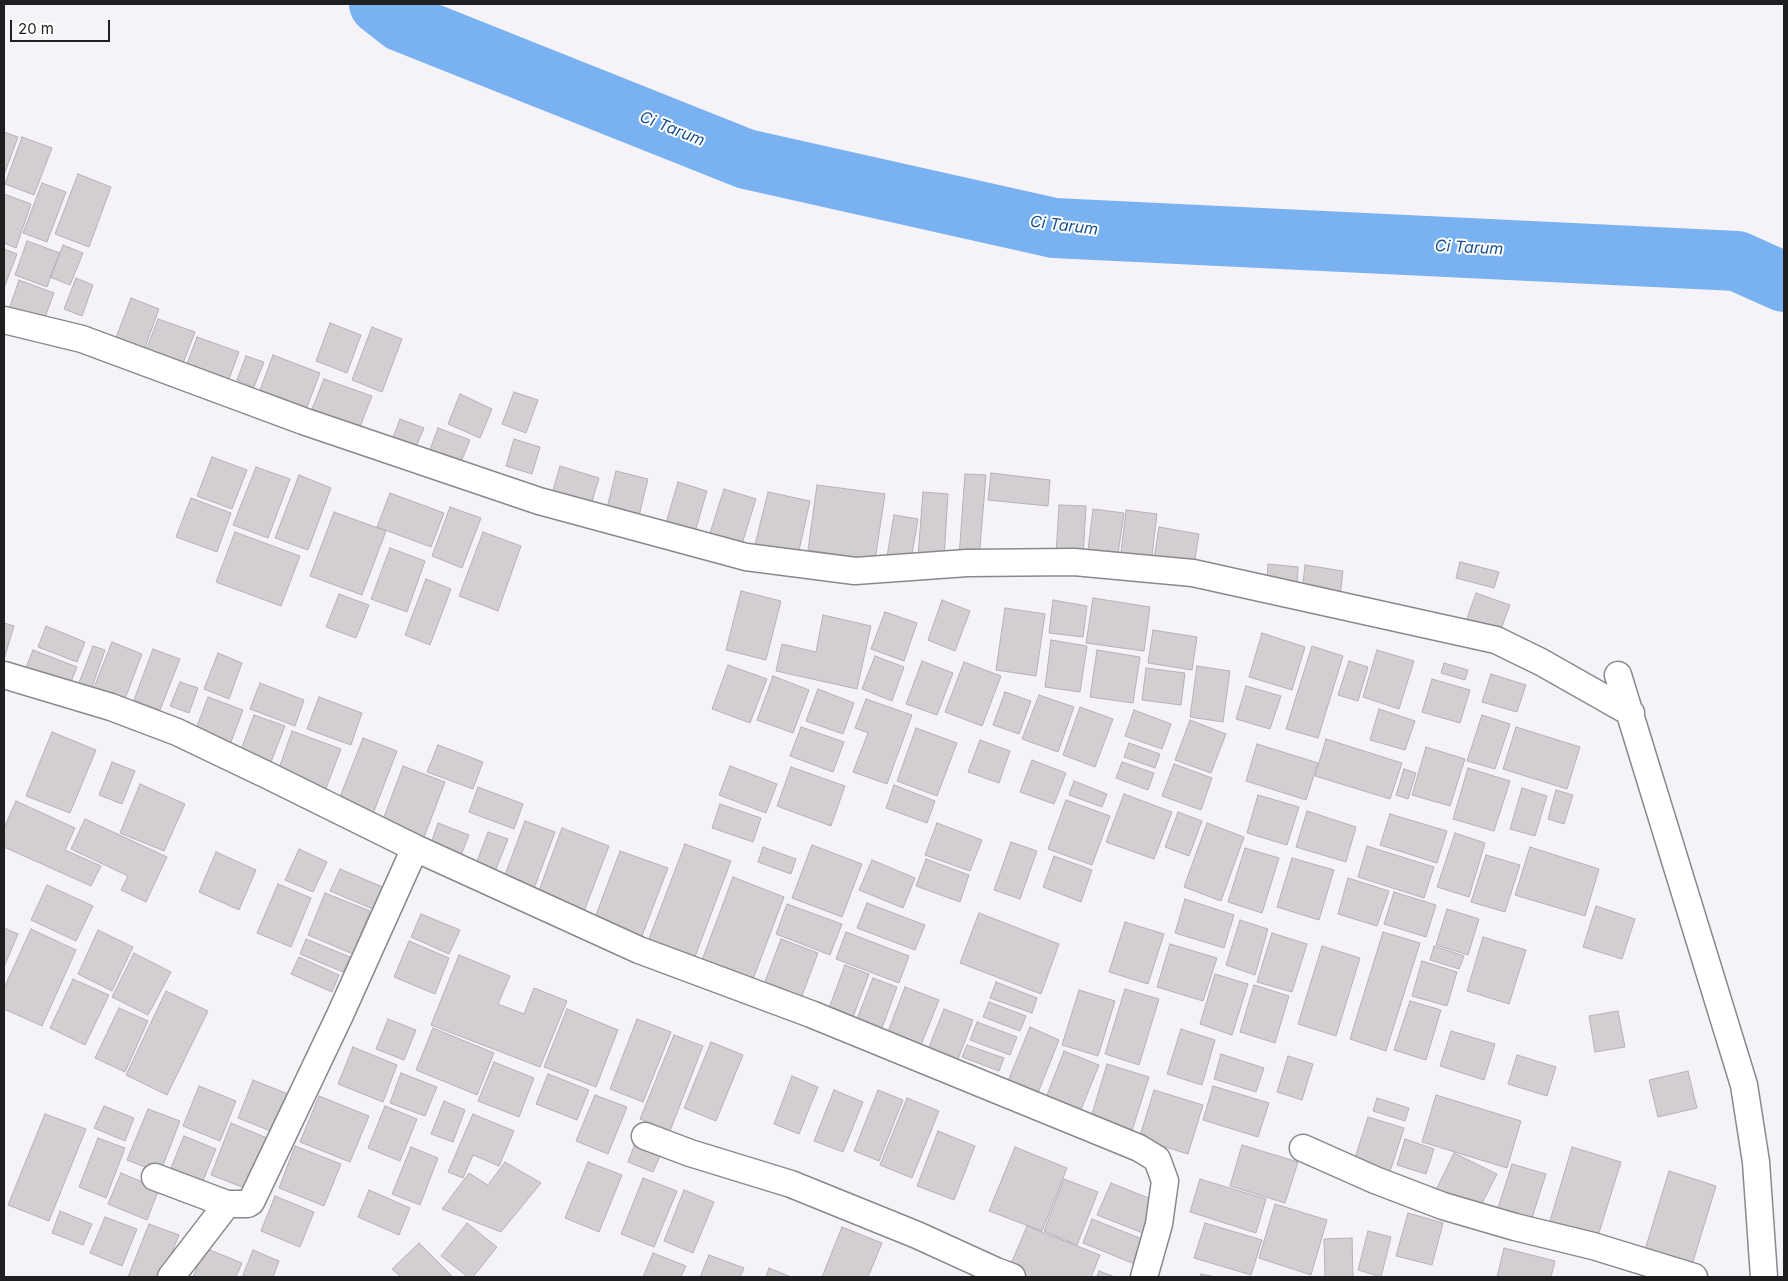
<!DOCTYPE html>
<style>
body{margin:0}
#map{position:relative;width:1788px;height:1281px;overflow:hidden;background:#f5f3f8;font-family:Inter,sans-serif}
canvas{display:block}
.frame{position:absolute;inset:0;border:5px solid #1f1e21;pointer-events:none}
.scale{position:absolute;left:10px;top:20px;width:100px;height:22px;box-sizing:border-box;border:2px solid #1f1e21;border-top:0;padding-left:6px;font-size:15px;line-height:18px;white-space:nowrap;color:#1f1e21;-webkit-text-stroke:4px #fff;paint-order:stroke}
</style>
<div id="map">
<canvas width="1788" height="1281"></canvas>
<div class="frame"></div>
<div class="scale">20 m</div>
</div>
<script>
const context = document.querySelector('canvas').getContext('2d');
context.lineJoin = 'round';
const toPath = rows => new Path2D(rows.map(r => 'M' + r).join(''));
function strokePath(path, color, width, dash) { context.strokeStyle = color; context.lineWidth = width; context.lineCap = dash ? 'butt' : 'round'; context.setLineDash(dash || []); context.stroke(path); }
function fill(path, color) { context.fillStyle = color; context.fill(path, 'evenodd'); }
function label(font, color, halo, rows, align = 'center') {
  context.font = font + ' Inter,sans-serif'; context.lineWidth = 4; context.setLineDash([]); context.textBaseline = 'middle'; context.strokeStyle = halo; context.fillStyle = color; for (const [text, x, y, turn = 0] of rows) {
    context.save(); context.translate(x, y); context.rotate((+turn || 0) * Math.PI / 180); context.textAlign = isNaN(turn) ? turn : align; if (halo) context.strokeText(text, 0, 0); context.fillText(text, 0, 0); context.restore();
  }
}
strokePath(toPath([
 [379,4,402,22,746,159,1054,228,1737,261,1784,282]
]), '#7ab2f1', 60);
const building = toPath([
 [4,132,18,137,4,175,4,132],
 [22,137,52,148,34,195,5,184,22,137],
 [78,174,111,187,89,247,55,234,78,174],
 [42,183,66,192,47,242,23,233,42,183],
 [4,194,31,204,16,248,4,243,4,194],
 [27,241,60,253,47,287,15,275,27,241],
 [63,245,83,253,70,285,50,277,63,245],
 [4,249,17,254,4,288,4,249],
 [76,278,93,285,82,316,64,309,76,278],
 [19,280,54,293,41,328,7,315,19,280],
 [131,298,159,309,143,353,114,343,131,298],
 [158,319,195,332,182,366,145,353,158,319],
 [330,323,361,335,347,373,316,361,330,323],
 [372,327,402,339,382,392,352,380,372,327],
 [197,337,239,352,226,387,184,372,197,337],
 [273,355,320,373,307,407,260,390,273,355],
 [246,356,264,362,254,387,237,380,246,356],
 [324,379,372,396,360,427,312,409,324,379],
 [514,392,538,400,526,433,502,424,514,392],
 [460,394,492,409,480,438,448,424,460,394],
 [400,419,424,428,415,449,392,440,400,419],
 [438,428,470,440,459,467,428,455,438,428],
 [514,439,540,447,532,474,506,466,514,439],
 [212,457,247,470,232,509,197,496,212,457],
 [560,466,599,478,591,505,552,494,560,466],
 [256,467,290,479,268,538,233,525,256,467],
 [616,471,648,479,638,520,606,512,616,471],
 [991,473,1050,480,1048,506,988,500,991,473],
 [965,474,986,475,979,559,959,557,965,474],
 [299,475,331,488,308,550,275,538,299,475],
 [678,482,707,491,695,532,666,523,678,482],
 [817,485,885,494,875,560,808,550,817,485],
 [724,489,756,499,742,544,710,533,724,489],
 [768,492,810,501,798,555,755,545,768,492],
 [923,492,948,494,944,558,918,556,923,492],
 [390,493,444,513,431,547,377,527,390,493],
 [191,498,231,513,217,552,176,537,191,498],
 [1059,505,1086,506,1083,556,1056,554,1059,505],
 [450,507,481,518,462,568,432,556,450,507],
 [1093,509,1124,513,1118,554,1088,550,1093,509],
 [1126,510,1157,514,1151,564,1120,561,1126,510],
 [334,512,386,531,362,595,310,576,334,512],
 [894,515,918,519,911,560,887,556,894,515],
 [1159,527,1199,534,1193,571,1153,565,1159,527],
 [235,532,300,556,281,606,216,582,235,532],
 [483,532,521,546,498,611,459,596,483,532],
 [390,548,425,561,407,612,371,599,390,548],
 [1460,562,1499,572,1494,588,1456,578,1460,562],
 [1268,564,1298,567,1297,587,1267,584,1268,564],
 [1305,565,1343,571,1340,597,1302,592,1305,565],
 [426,579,451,589,430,645,405,635,426,579],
 [741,591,781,601,766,660,726,650,741,591],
 [1476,593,1510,605,1499,634,1466,621,1476,593],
 [339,594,369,605,356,638,326,627,339,594],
 [1093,598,1150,607,1144,651,1086,643,1093,598],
 [942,600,970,611,955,651,928,640,942,600],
 [1053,600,1087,606,1083,637,1049,633,1053,600],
 [1005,608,1045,614,1036,676,996,670,1005,608],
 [885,612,917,623,904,661,871,649,885,612],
 [823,615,871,626,857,689,776,671,782,644,816,652,823,615],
 [4,623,14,626,4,659,4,623],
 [46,626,85,642,77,662,38,647,46,626],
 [1153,630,1197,637,1192,670,1148,663,1153,630],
 [1262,633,1305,647,1292,690,1249,677,1262,633],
 [1051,640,1087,646,1080,692,1045,687,1051,640],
 [112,642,142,654,122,707,91,695,112,642],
 [93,646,105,650,90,693,77,688,93,646],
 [1312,646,1343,656,1318,738,1286,729,1312,646],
 [153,649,180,659,160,710,134,700,153,649],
 [33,650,77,667,67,692,23,675,33,650],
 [1097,650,1140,657,1133,703,1090,697,1097,650],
 [1377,650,1414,661,1399,709,1363,697,1377,650],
 [218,653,242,663,229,699,204,689,218,653],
 [875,656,904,667,892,701,862,689,875,656],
 [922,661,953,673,937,715,906,704,922,661],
 [1349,661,1368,667,1358,701,1338,695,1349,661],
 [964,662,1001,676,982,726,945,712,964,662],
 [1444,663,1468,670,1465,680,1441,673,1444,663],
 [728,665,767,679,750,723,712,709,728,665],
 [1197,666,1230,671,1223,722,1190,717,1197,666],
 [1146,668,1185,673,1181,705,1142,700,1146,668],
 [1491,674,1526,685,1517,712,1482,702,1491,674],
 [773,676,809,690,793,733,757,720,773,676],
 [1432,679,1470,690,1460,723,1422,712,1432,679],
 [180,682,198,688,189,713,170,706,180,682],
 [260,683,304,700,295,726,250,709,260,683],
 [1246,686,1281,696,1270,729,1236,719,1246,686],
 [818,689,854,703,843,734,806,721,818,689],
 [1005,692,1031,701,1019,734,993,725,1005,692],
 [1039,695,1074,707,1058,752,1022,739,1039,695],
 [208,697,243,710,228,750,193,737,208,697],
 [319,697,362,713,351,745,307,729,319,697],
 [866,699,912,715,887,784,853,772,868,733,855,728,866,699],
 [1080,707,1113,719,1095,767,1063,755,1080,707],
 [1379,709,1415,721,1405,750,1370,740,1379,709],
 [1134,710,1171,724,1162,749,1125,736,1134,710],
 [254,715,285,726,269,767,239,755,254,715],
 [1482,715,1510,724,1495,769,1467,761,1482,715],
 [1190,720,1226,734,1211,773,1175,760,1190,720],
 [801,727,844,742,833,772,790,756,801,727],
 [1516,727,1580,747,1567,789,1503,769,1516,727],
 [916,728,957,743,937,796,897,781,916,728],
 [292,731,341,749,325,791,277,774,292,731],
 [52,732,96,750,70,813,26,796,52,732],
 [363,738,397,751,373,814,338,802,363,738],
 [1326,739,1402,763,1390,799,1315,776,1326,739],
 [980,740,1010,751,999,783,968,772,980,740],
 [1129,743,1160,754,1155,768,1124,757,1129,743],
 [1257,744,1318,763,1306,800,1246,781,1257,744],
 [438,745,483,762,473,789,427,772,438,745],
 [1426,747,1465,759,1450,806,1412,795,1426,747],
 [1032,760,1066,773,1054,804,1020,792,1032,760],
 [112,762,135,771,122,804,99,795,112,762],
 [1122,762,1154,773,1148,790,1116,778,1122,762],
 [1174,764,1212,778,1201,810,1162,796,1174,764],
 [403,766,445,782,423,840,381,825,403,766],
 [730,766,777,784,766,813,719,795,730,766],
 [791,767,845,786,831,826,777,806,791,767],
 [1468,768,1510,781,1494,831,1453,819,1468,768],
 [1404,769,1416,773,1408,799,1396,795,1404,769],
 [1074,781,1107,794,1102,807,1069,795,1074,781],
 [140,784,185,804,164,851,120,833,140,784],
 [894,785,935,801,927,823,886,808,894,785],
 [478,787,523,804,514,829,469,812,478,787],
 [1522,788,1547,796,1535,836,1510,829,1522,788],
 [1556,790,1573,795,1564,824,1548,819,1556,790],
 [1124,794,1172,812,1154,859,1106,842,1124,794],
 [1258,795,1299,807,1287,845,1247,833,1258,795],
 [1066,800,1110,816,1092,865,1048,849,1066,800],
 [16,801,75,828,65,850,101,866,91,886,4,847,4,828,16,801],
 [720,804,761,818,753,842,712,828,720,804],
 [1307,811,1356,827,1346,862,1296,847,1307,811],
 [1178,812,1202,821,1189,856,1165,847,1178,812],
 [1390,814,1447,831,1437,863,1380,845,1390,814],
 [85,819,167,857,146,902,121,890,128,876,71,849,85,819],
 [525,821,555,832,532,894,502,883,525,821],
 [438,823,469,835,458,863,428,852,438,823],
 [937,823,982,840,970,871,925,855,937,823],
 [1207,823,1244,837,1221,901,1184,887,1207,823],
 [562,828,609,846,583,914,537,896,562,828],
 [488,832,508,839,492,879,473,872,488,832],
 [1455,833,1485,843,1469,897,1437,887,1455,833],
 [1011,842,1037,851,1020,899,994,890,1011,842],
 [685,844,731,861,693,962,647,944,685,844],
 [812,845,862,864,842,917,792,898,812,845],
 [1367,846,1434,867,1424,898,1358,877,1367,846],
 [763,847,796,859,791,874,758,862,763,847],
 [1530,847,1599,869,1585,916,1515,895,1530,847],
 [1245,848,1279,858,1262,913,1228,902,1245,848],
 [299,849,327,862,313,892,285,880,299,849],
 [620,851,668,868,640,941,593,923,620,851],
 [216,852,256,870,239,910,199,892,216,852],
 [1486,855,1520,865,1505,912,1471,902,1486,855],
 [1054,856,1092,870,1081,902,1043,887,1054,856],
 [1292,858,1334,870,1319,920,1277,907,1292,858],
 [926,859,969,875,960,902,916,886,926,859],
 [872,860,915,878,903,908,859,890,872,860],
 [340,869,385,888,375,910,330,891,340,869],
 [733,877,784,897,752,982,701,963,733,877],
 [1348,878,1389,891,1377,926,1338,914,1348,878],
 [278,884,311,898,291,947,257,933,278,884],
 [47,885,93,906,76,941,31,920,47,885],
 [1394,892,1436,905,1426,937,1384,924,1394,892],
 [325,893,370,911,353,954,308,935,325,893],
 [1185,899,1234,915,1224,948,1175,933,1185,899],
 [867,903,925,925,915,950,857,928,867,903],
 [787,904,842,924,830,955,776,934,787,904],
 [1596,906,1635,919,1622,959,1583,947,1596,906],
 [1447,909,1479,919,1468,955,1436,945,1447,909],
 [979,913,1059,944,1041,994,960,963,979,913],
 [421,914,460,930,449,954,411,937,421,914],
 [1240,920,1268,929,1255,975,1226,965,1240,920],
 [1125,922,1164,934,1148,984,1109,972,1125,922],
 [4,928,18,934,4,967,4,928],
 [31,929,76,950,42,1026,4,1009,4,988,31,929],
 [98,930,133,947,112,991,78,974,98,930],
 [846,932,909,956,899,983,836,959,846,932],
 [1383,932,1420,943,1386,1051,1350,1039,1383,932],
 [1272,933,1307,944,1292,992,1257,982,1272,933],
 [1483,937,1526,950,1509,1004,1467,991,1483,937],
 [306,939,350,957,343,972,300,954,306,939],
 [781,939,818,953,800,1001,763,987,781,939],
 [409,941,449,958,435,994,394,977,409,941],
 [1170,944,1217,958,1203,1001,1157,987,1170,944],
 [1322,946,1360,958,1336,1036,1298,1024,1322,946],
 [1434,946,1464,956,1459,969,1430,960,1434,946],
 [134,953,171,972,148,1015,112,997,134,953],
 [459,955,510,976,498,1004,524,1014,534,988,567,1001,540,1067,431,1025,459,955],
 [299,957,339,975,332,992,291,974,299,957],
 [1422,961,1457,972,1447,1006,1412,996,1422,961],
 [845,965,869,974,853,1017,829,1008,845,965],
 [1215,974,1248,984,1232,1035,1200,1024,1215,974],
 [873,978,897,987,878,1039,853,1029,873,978],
 [73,979,109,995,85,1045,50,1028,73,979],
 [996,982,1037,998,1032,1013,990,998,996,982],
 [1254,985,1289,996,1275,1043,1240,1032,1254,985],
 [905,987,939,1000,919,1050,886,1037,905,987],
 [1125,989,1159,999,1139,1065,1105,1054,1125,989],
 [1079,990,1115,1001,1098,1056,1062,1045,1079,990],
 [166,991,208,1011,167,1095,126,1075,166,991],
 [1410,1001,1441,1010,1426,1060,1394,1050,1410,1001],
 [989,1002,1026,1016,1020,1031,983,1017,989,1002],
 [119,1008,148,1021,125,1072,95,1058,119,1008],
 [567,1009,618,1030,596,1087,544,1067,567,1009],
 [944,1009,973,1020,955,1067,925,1057,944,1009],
 [1618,1011,1625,1047,1595,1052,1589,1016,1618,1011],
 [388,1019,416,1030,404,1060,376,1049,388,1019],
 [637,1019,671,1032,643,1102,610,1089,637,1019],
 [977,1022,1017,1037,1010,1055,970,1040,977,1022],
 [1030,1027,1059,1040,1034,1103,1004,1091,1030,1027],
 [433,1028,494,1053,477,1095,416,1070,433,1028],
 [1181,1029,1215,1040,1202,1085,1167,1074,1181,1029],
 [1451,1031,1495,1044,1484,1080,1440,1066,1451,1031],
 [674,1035,703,1046,670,1131,640,1119,674,1035],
 [711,1042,743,1055,716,1121,684,1108,711,1042],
 [967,1045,1004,1058,999,1071,962,1057,967,1045],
 [353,1047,397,1065,383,1102,338,1084,353,1047],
 [1064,1051,1099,1065,1078,1117,1044,1103,1064,1051],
 [1221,1054,1264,1068,1256,1092,1214,1079,1221,1054],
 [1517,1055,1556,1067,1547,1096,1508,1084,1517,1055],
 [1288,1056,1313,1064,1302,1100,1277,1092,1288,1056],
 [494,1062,534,1078,519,1117,478,1101,494,1062],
 [1107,1064,1149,1077,1130,1137,1089,1124,1107,1064],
 [1688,1071,1697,1108,1658,1117,1649,1080,1688,1071],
 [401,1073,437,1087,425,1116,390,1103,401,1073],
 [548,1074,589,1090,577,1120,536,1104,548,1074],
 [792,1076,818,1087,799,1134,774,1124,792,1076],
 [253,1080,293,1096,278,1134,238,1118,253,1080],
 [199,1086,236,1101,220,1141,183,1126,199,1086],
 [1213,1086,1269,1103,1258,1137,1203,1120,1213,1086],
 [834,1090,863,1102,843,1152,814,1141,834,1090],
 [878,1090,903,1100,879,1161,854,1151,878,1090],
 [1154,1090,1203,1105,1188,1154,1139,1139,1154,1090],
 [595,1095,627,1107,608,1154,576,1141,595,1095],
 [1436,1095,1521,1121,1507,1168,1422,1142,1436,1095],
 [319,1096,369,1116,350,1162,300,1142,319,1096],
 [907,1098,939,1111,912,1178,880,1165,907,1098],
 [1377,1098,1409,1108,1405,1121,1373,1111,1377,1098],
 [444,1101,465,1110,453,1142,431,1134,444,1101],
 [104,1106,134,1118,125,1141,94,1128,104,1106],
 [385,1106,417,1119,400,1161,368,1148,385,1106],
 [148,1109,180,1121,160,1173,127,1160,148,1109],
 [45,1114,86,1129,49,1221,8,1205,45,1114],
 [473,1114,514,1131,499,1166,473,1155,463,1178,448,1172,473,1114],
 [1368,1117,1404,1128,1388,1178,1352,1167,1368,1117],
 [231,1123,267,1138,247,1189,211,1175,231,1123],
 [938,1131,975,1146,954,1200,917,1186,938,1131],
 [184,1136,216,1149,200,1188,168,1175,184,1136],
 [98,1138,125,1148,106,1198,79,1187,98,1138],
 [637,1138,663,1149,653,1172,628,1162,637,1138],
 [1405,1139,1434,1149,1426,1174,1397,1165,1405,1139],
 [1242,1145,1298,1162,1285,1203,1230,1186,1242,1145],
 [295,1146,341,1164,324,1206,279,1188,295,1146],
 [411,1147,438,1158,420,1205,392,1194,411,1147],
 [1015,1147,1067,1168,1042,1231,989,1211,1015,1147],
 [1572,1147,1621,1162,1598,1236,1550,1221,1572,1147],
 [1454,1153,1497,1174,1478,1211,1436,1190,1454,1153],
 [505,1162,541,1183,501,1232,442,1209,469,1173,488,1185,505,1162],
 [588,1162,622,1175,599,1232,565,1218,588,1162],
 [1512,1164,1546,1174,1531,1221,1497,1211,1512,1164],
 [1669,1171,1716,1186,1691,1268,1644,1253,1669,1171],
 [121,1173,159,1189,147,1220,108,1204,121,1173],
 [643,1178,677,1191,654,1247,621,1234,643,1178],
 [1064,1179,1098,1192,1077,1245,1044,1231,1064,1179],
 [1200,1179,1266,1199,1256,1233,1190,1212,1200,1179],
 [1111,1183,1161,1203,1148,1235,1097,1215,1111,1183],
 [369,1190,410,1208,399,1235,358,1217,369,1190],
 [684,1190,714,1202,693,1253,664,1241,684,1190],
 [275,1196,314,1212,300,1247,261,1231,275,1196],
 [1275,1204,1327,1220,1311,1275,1259,1258,1275,1204],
 [60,1211,92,1224,83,1245,52,1233,60,1211],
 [1408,1213,1443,1223,1432,1265,1396,1256,1408,1213],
 [105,1217,137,1229,122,1266,90,1253,105,1217],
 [1092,1219,1147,1241,1137,1265,1083,1243,1092,1219],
 [467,1223,497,1247,473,1277,468,1277,441,1256,467,1223],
 [1205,1223,1262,1240,1251,1275,1194,1258,1205,1223],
 [149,1224,179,1235,162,1277,128,1277,149,1224],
 [1027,1226,1100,1255,1091,1277,1024,1277,1008,1271,1027,1226],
 [842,1227,882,1243,868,1277,822,1277,842,1227],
 [1368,1231,1391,1237,1381,1277,1358,1270,1368,1231],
 [1352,1238,1353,1277,1325,1277,1324,1239,1352,1238],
 [419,1243,453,1277,401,1277,392,1269,419,1243],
 [205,1248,242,1263,236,1277,193,1277,205,1248],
 [1504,1248,1555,1261,1551,1277,1497,1277,1504,1248],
 [253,1250,279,1261,273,1277,248,1277,243,1275,253,1250],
 [653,1253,686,1266,681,1277,643,1277,653,1253],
 [709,1255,744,1268,740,1277,700,1277,709,1255],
 [769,1268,791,1277,766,1277,769,1268],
 [1099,1271,1115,1277,1097,1277,1099,1271],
 [1201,1274,1216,1277,1200,1277,1201,1274]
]);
fill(building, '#d3ced2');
strokePath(building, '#b6b1b6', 1);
const street = toPath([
 [4,320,82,339,303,421,539,501,746,557,855,571,967,563,1074,562,1193,573,1496,640,1541,662,1631,713],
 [4,675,111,707,177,732,267,775,415,848,639,950,811,1014,1139,1148,1157,1159,1165,1181,1159,1224,1144,1277],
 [1618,675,1744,1085,1756,1162,1764,1277],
 [645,1136,690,1153,791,1184,917,1235,996,1271,1012,1277],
 [1303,1148,1375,1180,1443,1206,1515,1227,1593,1246,1694,1277],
 [155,1177,227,1204,248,1204,251,1202,340,1015,415,848],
 [171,1277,227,1204]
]);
strokePath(street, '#8a888d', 29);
strokePath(street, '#fff', 26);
label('italic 16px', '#18518b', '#fff', [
 ["Ci Tarum",672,129,22],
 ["Ci Tarum",1064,226,7],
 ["Ci Tarum",1469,248,3]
]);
</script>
